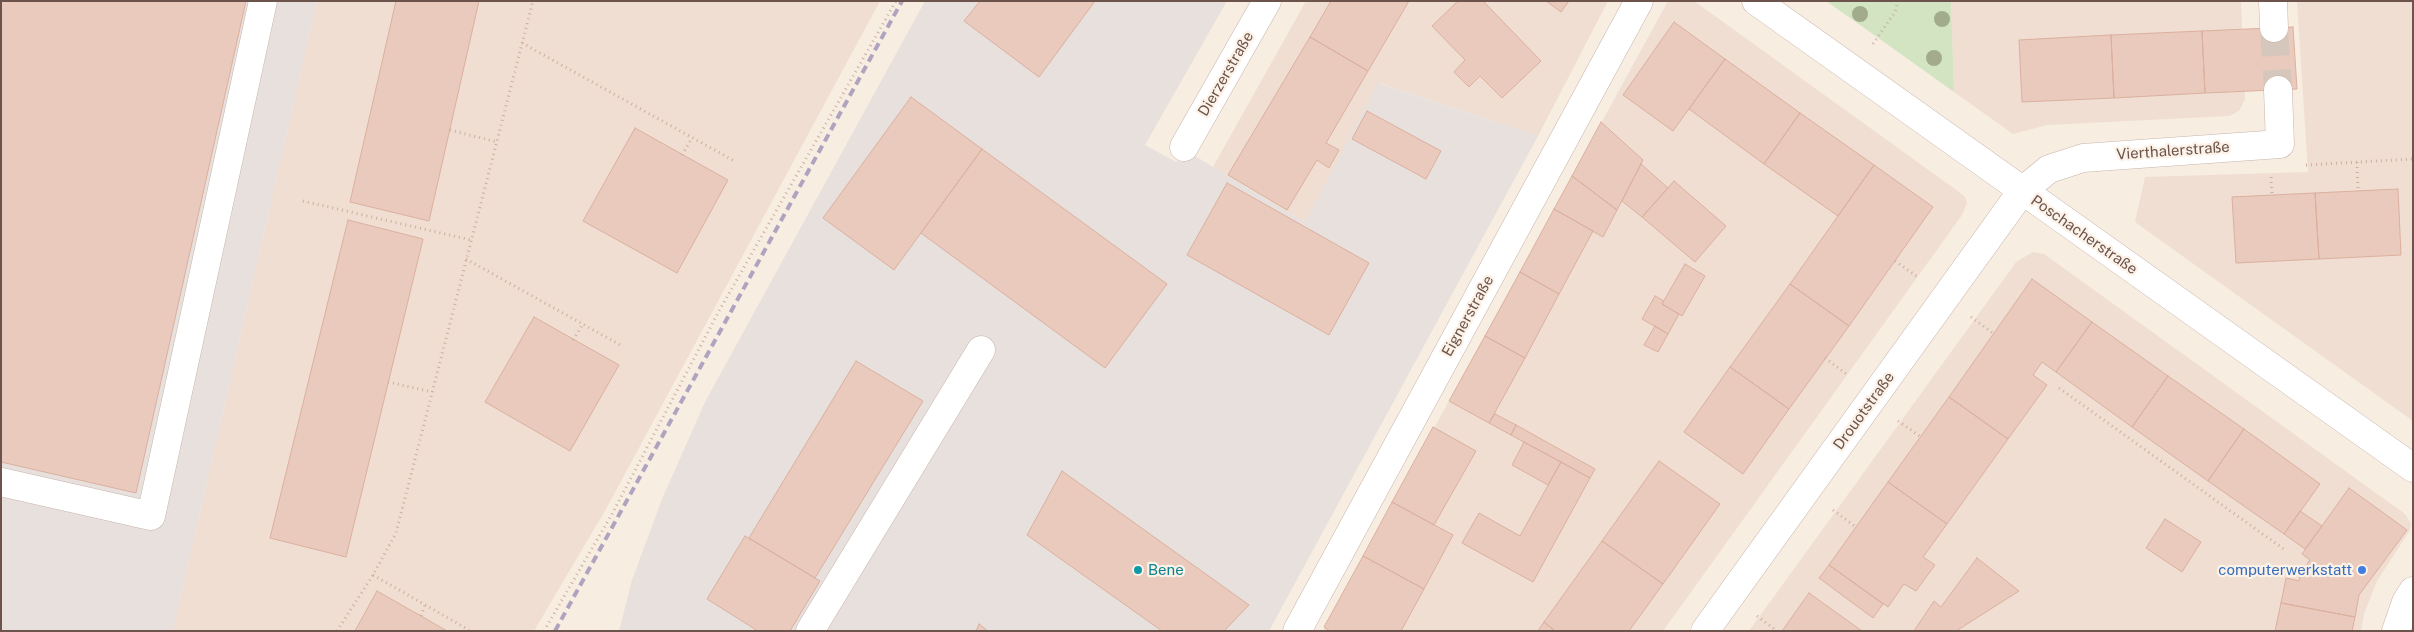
<!DOCTYPE html>
<meta charset="utf-8">
<style>
body{margin:0}
#map{position:relative;width:2414px;height:632px;overflow:hidden;background:#f8ede1;font-family:"Public Sans",sans-serif}
canvas{display:block}
.frame{position:absolute;inset:0;border:2px solid #6c544c;pointer-events:none}
</style>
<div id="map">
<canvas width="2414" height="632"></canvas>
<div class="frame"></div>
</div>
<script>
const context = document.querySelector('canvas').getContext('2d');
context.lineJoin = 'round';
function fill(path, color) { context.fillStyle = color; context.fill(path, 'evenodd'); }
const toPath = rows => new Path2D(rows.map(r => 'M' + r).join(''));
function strokePath(path, color, width, dash) { context.strokeStyle = color; context.lineWidth = width; context.lineCap = dash ? 'butt' : 'round'; context.setLineDash(dash || []); context.stroke(path); }
function label(font, color, halo, rows, align = 'center') {
  context.font = font + ' "Public Sans",sans-serif'; context.lineWidth = 4.5; context.setLineDash([]); context.textBaseline = 'middle'; context.strokeStyle = halo; context.fillStyle = color; for (const [text, x, y, turn = 0] of rows) {
    context.save(); context.translate(x, y); context.rotate((+turn || 0) * Math.PI / 180); context.textAlign = isNaN(turn) ? turn : align; if (halo) context.strokeText(text, 0, 0); context.fillText(text, 0, 0); context.restore();
  }
}
fill(toPath([
 [317,1,880,1,606,509,534,631,173,631],
 [1306,1,1608,1,1538,136,1379,83,1305,222,1213,167],
 [1668,1,1694,1,1959,192,1965,197,1967,203,1962,215,1663,631,1323,631],
 [1951,1,2241,1,2245,99,2239,111,2229,116,2047,125,2013,134,1954,92],
 [2297,1,2413,1,2413,421,2135,222,2145,177,2308,172],
 [2033,252,2044,254,2405,514,2411,523,2410,530,2377,581,2364,614,2361,631,1749,631,2009,272,2016,262]
]), '#efded1');
fill(toPath([
 [1,1,317,1,173,631,1,631],
 [925,1,1227,1,1145,145,1176,162,1185,150,1305,222,1378,83,1538,136,1269,631,619,631,632,580,662,499,705,402]
]), '#e8e0dc');
fill(toPath([
 [1826,1,1951,1,1954,92,1877,37]
]), '#d3e4c2');
const building = toPath([
 [1,1,246,1,136,493,1,462,1,1],
 [396,1,479,1,429,221,350,202,396,1],
 [980,1,1095,1,1039,77,964,21,980,1],
 [1331,1,1409,1,1368,71,1310,37,1331,1],
 [1458,1,1483,1,1541,61,1502,98,1480,76,1469,87,1454,72,1465,60,1432,26,1458,1],
 [1546,1,1569,1,1561,12,1546,1],
 [1674,22,1725,59,1673,131,1623,95,1674,22],
 [2293,27,2297,89,2205,93,2202,31,2293,27],
 [2202,31,2205,93,2114,98,2111,35,2202,31],
 [2111,35,2114,98,2022,102,2019,40,2111,35],
 [1310,37,1368,71,1326,143,1339,150,1329,168,1317,160,1287,210,1228,175,1310,37],
 [1725,59,1800,113,1764,164,1689,109,1725,59],
 [911,97,982,149,894,270,823,218,911,97],
 [1367,111,1441,151,1426,179,1352,139,1367,111],
 [1800,113,1874,165,1838,216,1764,164,1800,113],
 [1601,122,1643,160,1617,210,1572,176,1601,122],
 [635,128,728,180,677,273,583,221,635,128],
 [982,149,1167,284,1105,368,921,233,982,149],
 [1641,164,1668,188,1642,217,1622,201,1641,164],
 [1874,165,1933,207,1849,326,1790,284,1874,165],
 [1572,176,1617,210,1603,237,1554,209,1572,176],
 [1674,181,1726,226,1695,262,1642,217,1674,181],
 [1227,183,1369,263,1329,335,1187,255,1227,183],
 [2398,189,2401,255,2319,259,2315,193,2398,189],
 [2315,193,2319,259,2236,263,2232,197,2315,193],
 [1554,209,1593,231,1559,294,1520,272,1554,209],
 [348,220,423,239,346,557,270,538,348,220],
 [1685,264,1705,276,1682,316,1662,304,1685,264],
 [1520,272,1559,294,1525,358,1485,336,1520,272],
 [2032,279,2092,322,2056,372,2042,362,2033,375,2047,385,2008,439,1949,397,2032,279],
 [1790,284,1849,326,1789,409,1730,367,1790,284],
 [1655,296,1664,301,1662,304,1679,314,1668,334,1642,319,1655,296],
 [534,317,619,365,570,451,485,402,534,317],
 [2092,322,2168,376,2132,427,2056,372,2092,322],
 [1655,326,1668,334,1658,352,1644,345,1655,326],
 [1485,336,1525,358,1489,423,1449,401,1485,336],
 [856,361,923,401,815,578,749,538,856,361],
 [1730,367,1789,409,1743,474,1684,432,1730,367],
 [2168,376,2244,429,2208,481,2132,427,2168,376],
 [1949,397,2008,439,1947,524,1888,482,1949,397],
 [1495,414,1516,425,1511,435,1489,423,1495,414],
 [1516,425,1595,469,1590,478,1511,435,1516,425],
 [1433,427,1476,451,1434,525,1392,502,1433,427],
 [2244,429,2320,484,2284,534,2208,481,2244,429],
 [1524,442,1561,462,1548,485,1512,465,1524,442],
 [1659,461,1720,504,1663,584,1602,541,1659,461],
 [1561,462,1590,478,1533,582,1462,543,1479,513,1520,536,1561,462],
 [1062,471,1249,605,1224,631,1162,631,1027,535,1062,471],
 [1888,482,1947,524,1923,557,1935,565,1916,591,1904,584,1888,607,1829,565,1888,482],
 [2349,488,2407,530,2359,595,2355,617,2281,603,2286,578,2299,581,2301,572,2310,560,2302,554,2349,488],
 [1392,502,1453,535,1424,589,1363,556,1392,502],
 [2300,511,2322,526,2305,549,2284,534,2300,511],
 [2165,519,2201,542,2182,572,2146,548,2165,519],
 [745,536,820,581,790,631,758,631,707,599,745,536],
 [1602,541,1663,584,1629,631,1555,631,1544,622,1602,541],
 [1363,556,1424,589,1401,631,1330,631,1324,627,1363,556],
 [1977,558,2019,591,1956,631,1914,631,1934,601,1941,607,1977,558],
 [1829,565,1883,604,1873,618,1819,578,1829,565],
 [377,591,421,616,447,631,355,631,377,591],
 [1809,593,1862,631,1782,631,1809,593],
 [2281,603,2355,617,2352,631,2275,631,2281,603],
 [1544,622,1555,631,1538,631,1544,622],
 [979,624,988,631,976,631,979,624]
]);
fill(building, '#eacabd');
strokePath(building, '#dbb09f', 1);
strokePath(toPath([
 [2274,28,2278,90]
]), '#d5c7bc', 28, [28, 14]);
const minor = toPath([
 [1756,1,2413,468],
 [2273,1,2274,28],
 [1184,147,1267,1],
 [1,482,151,516,263,1],
 [810,631,981,350],
 [1297,631,1639,1],
 [1705,631,2022,191,2049,169,2083,158,2280,144,2278,90],
 [2396,631,2406,602,2413,591]
]);
strokePath(minor, '#c7b4ab', 29);
strokePath(toPath([
 [522,43,736,162],
 [1873,44,1895,12,1898,1],
 [450,130,497,142],
 [682,155,692,138],
 [2357,162,2358,191],
 [2306,165,2413,159],
 [2271,177,2272,195],
 [303,201,471,240],
 [466,259,622,346],
 [1895,261,1919,278],
 [1971,317,1994,334],
 [573,340,583,324],
 [1825,358,1849,376],
 [388,382,432,392],
 [2059,388,2285,550],
 [1898,421,1921,437],
 [1833,510,1856,527],
 [373,575,469,630],
 [421,616,425,605],
 [1757,616,1777,631],
 [337,631,373,575,396,533,533,1],
 [544,631,612,514,719,311,896,1]
]), '#ceaea1', 3, [1, 4]);
strokePath(minor, '#fff', 28);
strokePath(toPath([
 [555,631,902,1]
]), '#afa3bf', 4, [8, 5]);
context.fillStyle = '#a2ac8d';
for (const [x, y] of [
 [1860,14],
 [1942,19],
 [1934,58]
]) { context.beginPath(); context.arc(x, y, 8, 0, 2 * Math.PI); context.fill(); }
for (const [x, y, r, color] of [
 [1138,570,5,"#0f9aa8"],
 [2362,570,5,"#3f7fe0"]
]) { const dot = new Path2D(); dot.arc(x, y, r, 0, 2 * Math.PI); context.fillStyle = color; context.fill(dot); strokePath(dot, '#fcf2e7', 2); }
label('15px', '#6c544c', '#fcf2e7', [
 ["Dierzerstraße",1226,74,-60],
 ["Vierthalerstraße",2173,151,-4],
 ["Poschacherstraße",2084,235,35],
 ["Eignerstraße",1468,316,-61],
 ["Drouotstraße",1864,411,-54]
]);
label('15px', '#0d838f', '#fcf2e7', [
 ["Bene",1148,570]
], 'left');
label('15px', '#366cbe', '#fcf2e7', [
 ["computerwerkstatt",2352,570]
], 'right');
</script>
